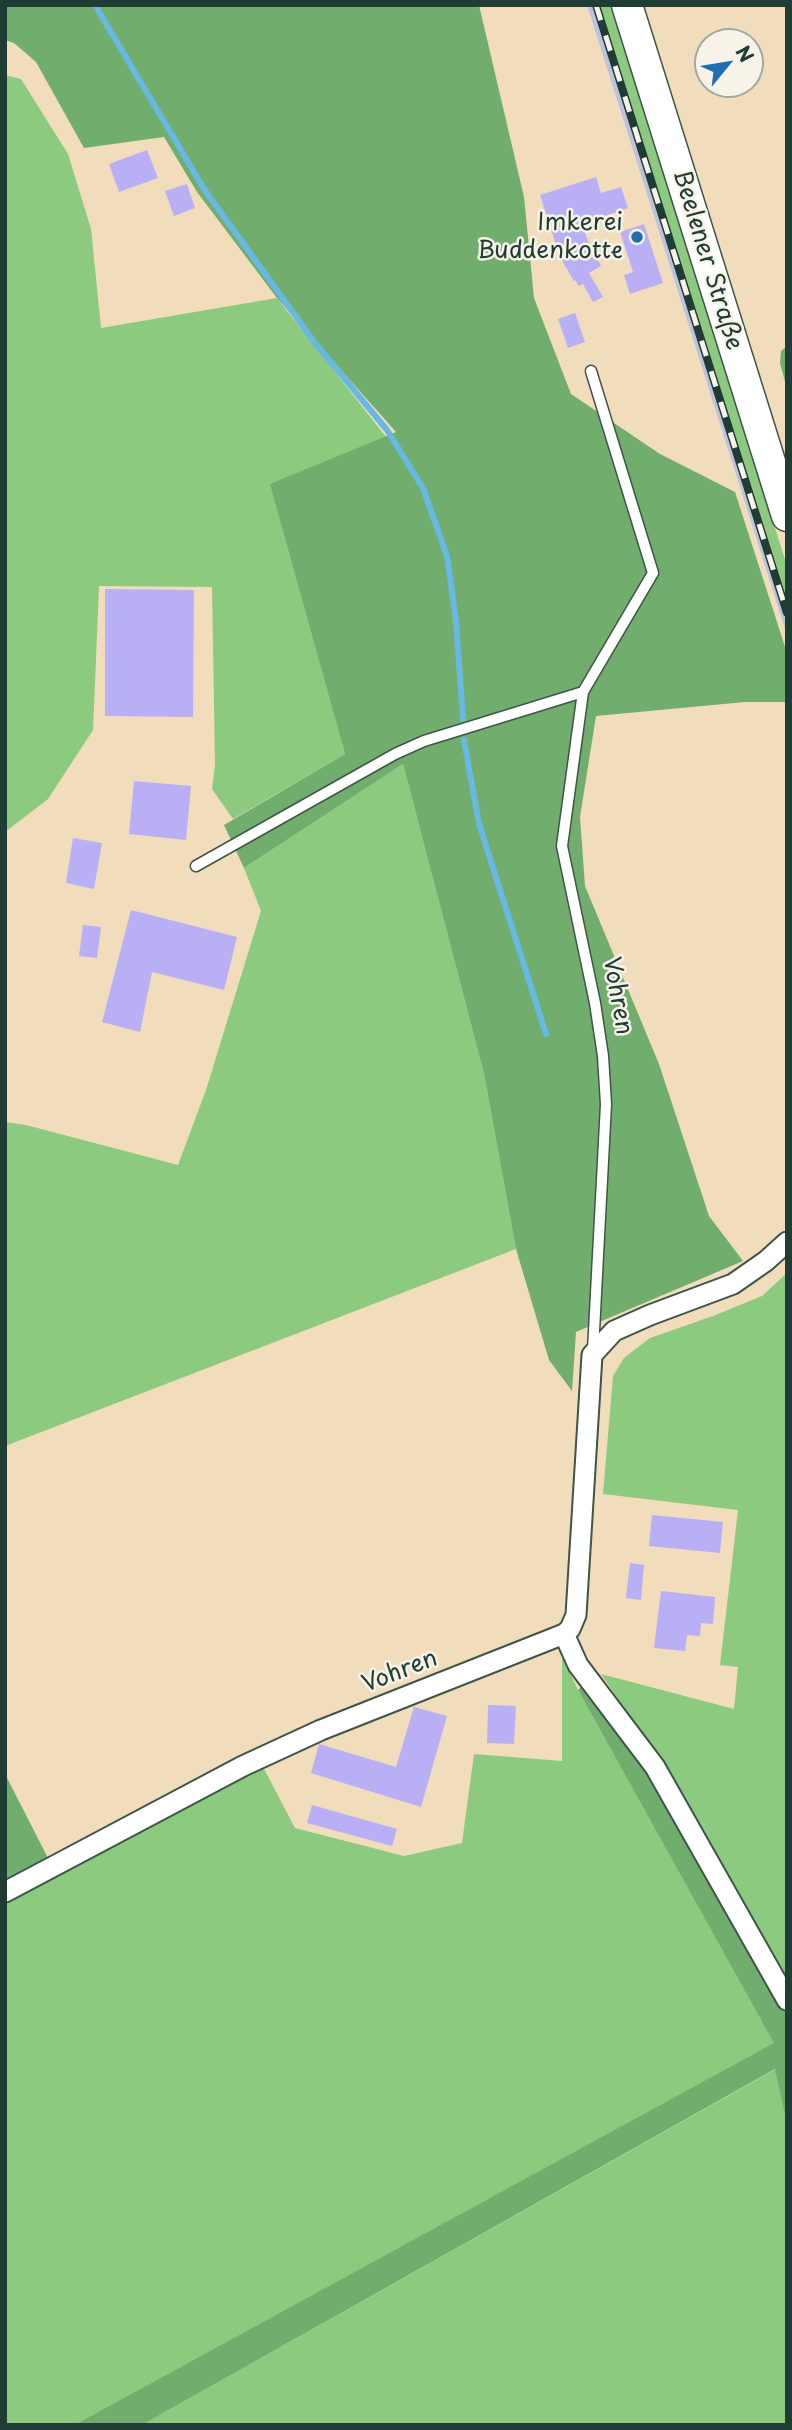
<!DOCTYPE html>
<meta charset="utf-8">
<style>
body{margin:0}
#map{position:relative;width:792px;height:2430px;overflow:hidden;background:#f1dcbb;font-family:"Playpen Sans",sans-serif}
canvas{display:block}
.frame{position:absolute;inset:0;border:7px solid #1f3d34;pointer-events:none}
.north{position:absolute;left:694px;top:28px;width:70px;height:70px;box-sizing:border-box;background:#f7f3e8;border:2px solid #a1aaa0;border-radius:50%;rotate:60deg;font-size:19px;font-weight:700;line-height:28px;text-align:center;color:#1f3d34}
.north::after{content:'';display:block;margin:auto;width:24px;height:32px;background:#1f6fb2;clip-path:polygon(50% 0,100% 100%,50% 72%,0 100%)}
</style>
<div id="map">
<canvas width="792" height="2430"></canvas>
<div class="frame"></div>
<div class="north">N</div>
</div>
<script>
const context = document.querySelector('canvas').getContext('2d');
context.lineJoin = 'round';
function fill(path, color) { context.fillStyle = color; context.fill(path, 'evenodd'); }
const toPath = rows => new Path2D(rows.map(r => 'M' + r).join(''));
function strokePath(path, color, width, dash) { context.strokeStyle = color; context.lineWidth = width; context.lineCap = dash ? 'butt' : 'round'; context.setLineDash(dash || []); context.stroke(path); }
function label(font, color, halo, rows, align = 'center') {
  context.font = font + ' "Playpen Sans",sans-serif'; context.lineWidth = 5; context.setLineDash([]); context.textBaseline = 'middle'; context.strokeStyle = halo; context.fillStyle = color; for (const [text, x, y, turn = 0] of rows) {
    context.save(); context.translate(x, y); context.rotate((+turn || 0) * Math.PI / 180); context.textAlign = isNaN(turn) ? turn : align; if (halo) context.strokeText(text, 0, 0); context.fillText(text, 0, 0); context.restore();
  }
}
fill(toPath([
 [587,5,600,5,787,599,787,635]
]), '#bdc3de');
fill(toPath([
 [600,5,611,5,787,566,787,599],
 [5,75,21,79,68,154,91,229,101,328,277,298,386,437,271,484,345,754,233,819,212,789,215,765,212,587,99,586,93,730,48,799,5,832],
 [403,764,484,1074,516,1249,5,1446,5,1122,26,1125,178,1165,206,1090,261,911,244,868],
 [787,1273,787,1974,785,1975,663,1765,601,1674,734,1709,738,1667,720,1665,738,1510,603,1494,613,1376,624,1358,650,1338,713,1316,762,1296],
 [562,1657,578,1690,775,2043,74,2425,5,2425,5,1903,10,1898,262,1765,295,1828,404,1856,462,1843,474,1754,562,1761],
 [776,2069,787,2125,787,2425,142,2425]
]), '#8cca80');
fill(toPath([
 [5,5,479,5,524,197,534,298,571,394,660,454,735,492,787,653,787,702,745,702,596,716,580,817,585,886,659,1064,709,1216,743,1261,576,1332,572,1391,549,1360,516,1249,484,1074,403,764,244,868,224,825,345,754,270,484,396,432,277,298,197,192,164,137,84,148,36,62,14,43,5,40],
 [787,346,787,389,780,363,781,351],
 [585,1683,648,1766,787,2015,787,2125,775,2069,142,2425,74,2425,774,2043,578,1690],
 [5,1774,49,1860,5,1880]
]), '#71ae6e');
strokePath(toPath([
 [95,5,204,189,315,343,387,430,423,488,447,556,456,621,463,719],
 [464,740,479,824,546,1034]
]), '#67b8e2', 6);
fill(toPath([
 [147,150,158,178,119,192,109,164],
 [596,177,601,193,621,187,628,208,582,224,588,241,601,266,589,273,603,297,593,302,583,284,579,286,575,280,574,281,560,257,540,195],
 [187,184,195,208,174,216,165,191],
 [644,224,663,283,630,294,624,275,633,272,620,232],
 [575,313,585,342,568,348,558,319],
 [105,589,194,590,193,717,105,716],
 [134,781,191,786,186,840,129,834],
 [73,838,102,843,94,889,66,883],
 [131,910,237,937,224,990,152,972,140,1032,102,1022],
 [83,925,101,927,97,958,79,956],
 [652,1515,723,1522,720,1553,649,1546],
 [630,1563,644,1565,641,1600,626,1598],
 [661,1591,715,1597,713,1624,701,1623,700,1636,687,1635,685,1651,654,1648],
 [488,1705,516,1706,514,1744,487,1743],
 [414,1707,447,1716,421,1807,311,1773,319,1744,396,1767],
 [312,1805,397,1829,392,1846,307,1823]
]), '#b9aff4');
const lane = toPath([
 [583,692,562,846,595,1003,603,1056,606,1104,593,1350],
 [196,866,395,754,424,741,583,692,653,573,591,371]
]);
const street = toPath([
 [564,1634,578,1665,655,1767,787,2000],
 [5,1892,243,1766,321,1730,564,1634,570,1629,576,1615,592,1355,614,1331,650,1315,733,1284,766,1261,787,1242]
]);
const primary = toPath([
 [627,5,787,516]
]);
strokePath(lane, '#3e5548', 13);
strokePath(street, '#3e5548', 23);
strokePath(primary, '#3e5548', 33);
strokePath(lane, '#fff', 10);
strokePath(street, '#fff', 19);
strokePath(primary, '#fff', 30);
const rail = toPath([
 [596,5,787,613]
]);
strokePath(rail, '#1f3d34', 8);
strokePath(rail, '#f7f3e8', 5, [16]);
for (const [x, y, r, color] of [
 [637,237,7,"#1f6fb2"]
]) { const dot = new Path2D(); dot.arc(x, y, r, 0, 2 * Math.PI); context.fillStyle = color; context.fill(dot); strokePath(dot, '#f7f3e8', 2.5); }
label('24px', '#1f3d34', '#f7f3e8', [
 ["Imkerei",623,223],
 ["Buddenkotte",623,251]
], 'right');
label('24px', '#1f3d34', '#f7f3e8', [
 ["Beelener Straße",707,260,73],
 ["Vohren",617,996,80],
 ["Vohren",400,1672,-21]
]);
</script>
